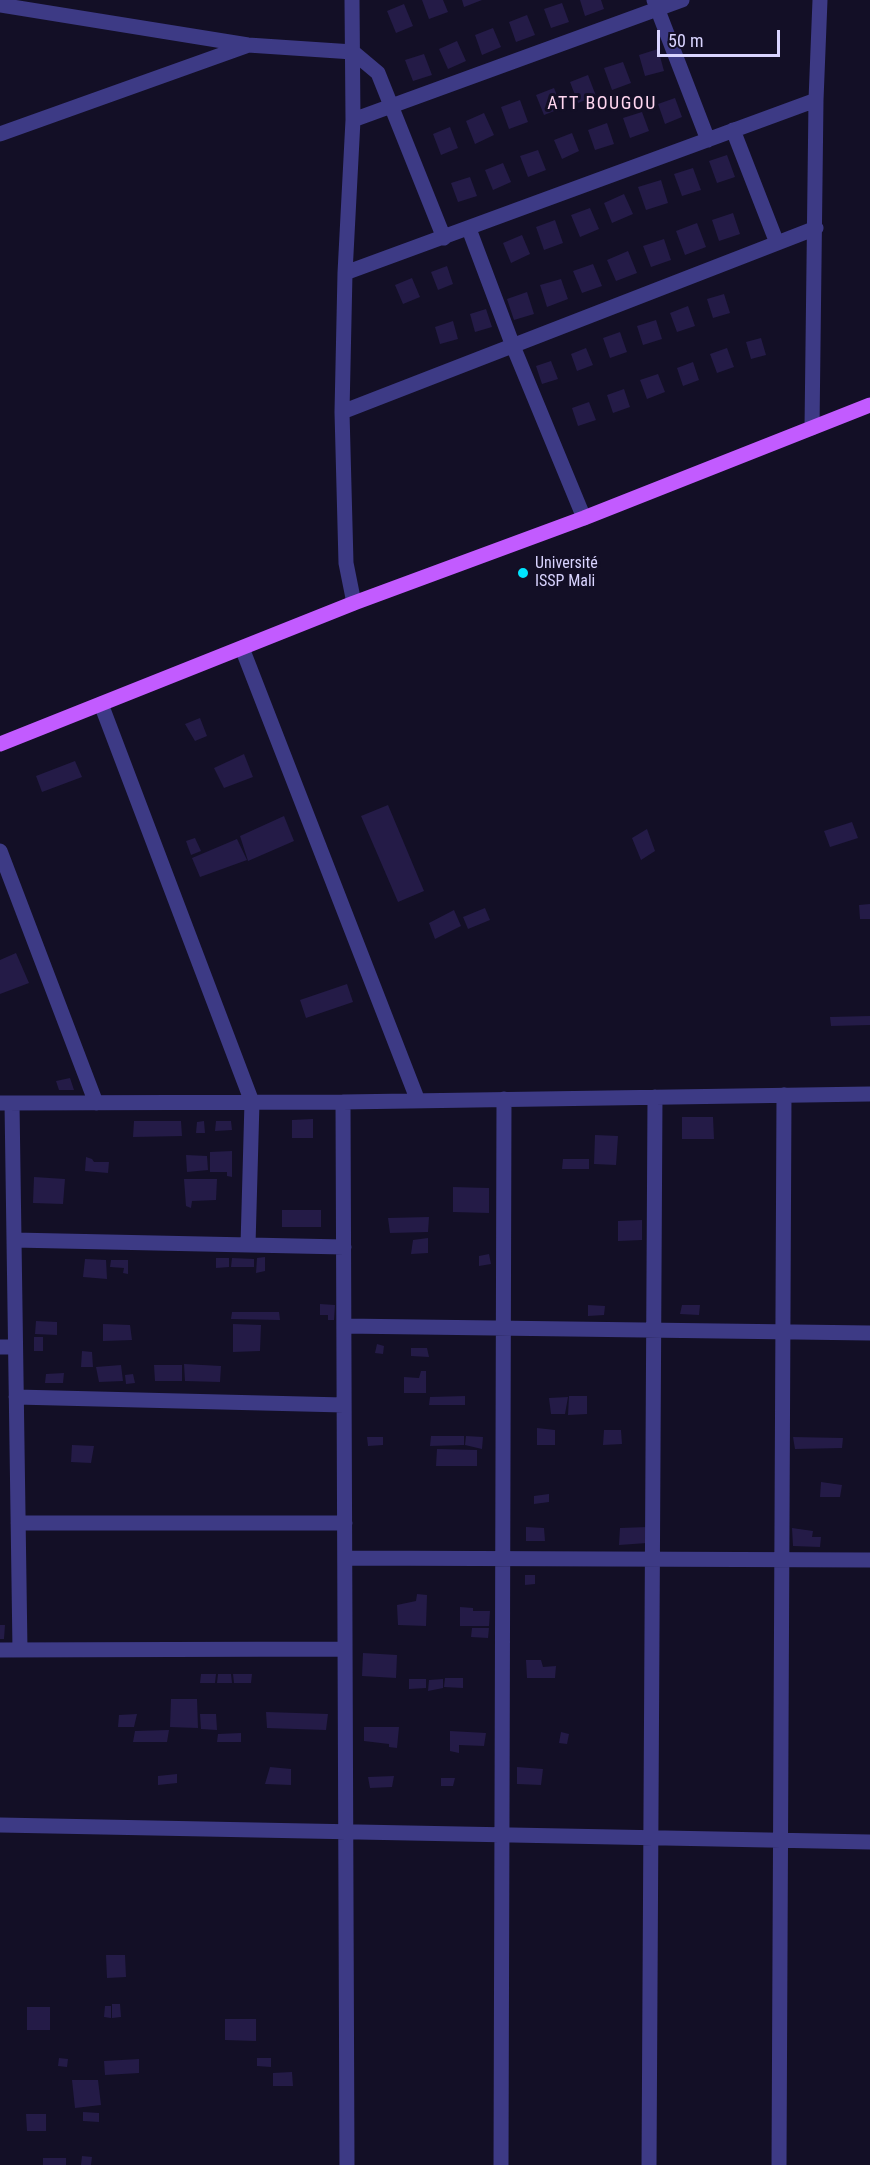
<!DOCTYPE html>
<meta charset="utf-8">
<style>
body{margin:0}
#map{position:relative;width:870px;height:2165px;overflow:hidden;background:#130f26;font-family:"Roboto Condensed",sans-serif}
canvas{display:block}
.scale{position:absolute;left:657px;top:30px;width:123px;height:27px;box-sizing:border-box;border:3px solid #d9d4ff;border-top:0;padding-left:8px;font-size:18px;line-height:21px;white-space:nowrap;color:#d9d4ff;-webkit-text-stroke:4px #130f26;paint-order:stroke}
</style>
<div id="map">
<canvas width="870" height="2165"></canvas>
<div class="scale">50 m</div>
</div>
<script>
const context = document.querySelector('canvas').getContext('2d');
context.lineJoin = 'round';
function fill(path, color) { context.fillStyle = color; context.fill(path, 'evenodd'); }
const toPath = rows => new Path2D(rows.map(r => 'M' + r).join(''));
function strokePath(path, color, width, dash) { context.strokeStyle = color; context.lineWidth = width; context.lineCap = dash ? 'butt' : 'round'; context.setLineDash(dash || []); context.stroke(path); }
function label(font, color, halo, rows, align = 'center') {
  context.font = font + ' "Roboto Condensed",sans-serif'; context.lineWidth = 6; context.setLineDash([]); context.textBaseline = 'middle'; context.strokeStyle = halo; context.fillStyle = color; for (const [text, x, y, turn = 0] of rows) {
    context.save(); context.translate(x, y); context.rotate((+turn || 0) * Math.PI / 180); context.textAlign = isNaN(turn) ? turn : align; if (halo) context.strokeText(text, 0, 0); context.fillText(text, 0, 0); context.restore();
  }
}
fill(toPath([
 [422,0,443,0,448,12,429,19],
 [462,0,482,0,464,7],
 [580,0,601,0,604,9,585,16],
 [562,3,569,22,551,28,544,9],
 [404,4,413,26,396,33,387,11],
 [527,15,535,35,516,42,509,22],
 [493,28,501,47,482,55,475,35],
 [457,41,466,61,448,69,439,49],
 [658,49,664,71,645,76,639,55],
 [424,54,432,75,413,81,405,60],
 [623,62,631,83,612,90,604,68],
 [588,75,596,96,578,103,570,82],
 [554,88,562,108,544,115,536,95],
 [675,98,682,117,665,124,658,104],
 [520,100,528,122,509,129,501,107],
 [642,112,649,131,630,138,623,118],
 [484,113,494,135,475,144,466,121],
 [607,123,614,144,595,150,588,130],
 [450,127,458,148,441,155,433,134],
 [572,133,579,151,562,159,554,140],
 [538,150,546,170,528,177,520,156],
 [727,155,735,177,717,183,709,161],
 [503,163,511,182,493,190,485,170],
 [693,168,701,190,682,196,674,174],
 [470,177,477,196,458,202,451,183],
 [661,180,668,203,646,210,638,187],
 [624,194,633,214,612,223,604,203],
 [590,208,599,229,580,237,571,215],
 [733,213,740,234,719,241,712,220],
 [555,220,563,243,544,250,536,227],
 [697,223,706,247,685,255,676,231],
 [522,235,530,254,511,263,503,243],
 [664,239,671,260,651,267,643,246],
 [628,251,637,273,616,281,607,260],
 [593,264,602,286,582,293,573,271],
 [447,266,453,284,438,290,431,272],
 [412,278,420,297,403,304,395,285],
 [561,279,568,299,547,307,540,285],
 [527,292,534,314,514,320,507,299],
 [724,294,730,313,713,318,707,299],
 [688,306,695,326,677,332,670,313],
 [486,309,492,327,475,332,470,314],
 [656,320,662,339,643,345,637,326],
 [453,321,458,339,440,344,435,327],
 [620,332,627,352,610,358,603,338],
 [761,338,766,355,751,359,746,342],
 [586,348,593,365,577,371,571,354],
 [727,348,734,367,717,373,710,354],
 [551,361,558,379,542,384,536,366],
 [693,362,699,380,683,386,677,368],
 [658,374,665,392,647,399,640,380],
 [624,389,630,407,613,413,607,395],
 [589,402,596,420,578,426,572,408],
 [200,718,207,736,195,741,185,724],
 [244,754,253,777,224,788,214,768],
 [75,761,82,777,42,792,36,776],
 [388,805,424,891,398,902,361,816],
 [284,816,294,841,248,861,240,836],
 [852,822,858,838,830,847,824,831],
 [647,829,655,851,641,860,632,838],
 [195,838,201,851,191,855,186,841],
 [237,839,247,860,200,877,192,858],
 [870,904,870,919,860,919,859,905],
 [485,908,490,920,468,929,463,917],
 [454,910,461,926,435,939,429,923],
 [16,953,29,983,0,994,0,960],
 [347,984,353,1002,306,1018,300,1000],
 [870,1016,870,1025,831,1026,830,1017],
 [70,1078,74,1090,59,1090,56,1081],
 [682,1117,713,1117,714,1139,682,1139],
 [313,1119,313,1138,292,1138,292,1120],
 [134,1121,181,1121,182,1136,133,1137],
 [204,1121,205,1133,196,1133,197,1122],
 [216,1121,231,1121,232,1130,215,1131],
 [595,1135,618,1136,616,1165,594,1164],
 [232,1151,232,1177,227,1176,227,1172,210,1172,210,1152],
 [186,1155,207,1156,208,1170,187,1172],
 [86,1157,92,1159,94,1162,109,1162,108,1173,85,1171],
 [563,1159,589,1159,589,1169,562,1169],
 [34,1177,65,1179,63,1204,33,1203],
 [184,1179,217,1179,216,1200,192,1201,191,1208,186,1206],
 [453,1187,489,1188,489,1213,453,1212],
 [282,1210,321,1210,321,1227,282,1227],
 [429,1217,428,1232,390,1233,388,1218],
 [642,1220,642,1240,618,1241,618,1221],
 [428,1238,428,1253,411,1254,413,1240],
 [489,1254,491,1264,479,1266,479,1256],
 [265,1257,265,1271,256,1273,257,1258],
 [216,1258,229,1258,229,1267,216,1268],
 [232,1258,254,1259,254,1267,231,1267],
 [85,1259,106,1260,107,1279,83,1277],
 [111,1260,128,1260,128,1274,123,1273,124,1268,110,1267],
 [320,1304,335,1305,334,1320,328,1320,328,1315,320,1315],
 [588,1305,605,1306,604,1315,588,1316],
 [682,1305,700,1305,699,1315,680,1314],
 [232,1312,279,1312,280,1320,231,1319],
 [36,1321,57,1322,57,1335,35,1334],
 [103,1324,130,1325,132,1340,103,1341],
 [233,1324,261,1325,260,1351,233,1352],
 [34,1337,43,1337,43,1351,34,1351],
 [377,1344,384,1346,383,1354,375,1353],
 [411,1348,427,1348,429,1357,411,1356],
 [82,1351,92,1352,93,1367,81,1367],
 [184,1364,221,1366,220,1382,185,1381],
 [121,1365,123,1381,99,1382,96,1367],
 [154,1365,182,1365,182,1381,155,1381],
 [421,1371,426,1371,426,1393,404,1393,404,1377,419,1378],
 [64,1373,63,1383,45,1383,46,1374],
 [133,1374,135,1383,126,1384,125,1375],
 [465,1396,465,1405,429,1405,430,1397],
 [569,1396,587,1396,587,1414,568,1415],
 [568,1397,565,1414,551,1414,549,1398],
 [537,1428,555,1430,555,1445,537,1445],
 [604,1430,621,1430,622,1444,603,1445],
 [431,1436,464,1436,464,1445,430,1446],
 [466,1436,483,1437,482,1449,465,1445],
 [367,1437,383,1437,383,1445,368,1446],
 [793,1437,843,1438,842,1448,795,1449],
 [72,1445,94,1446,91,1463,71,1462],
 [437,1449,477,1450,477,1466,436,1466],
 [821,1482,842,1485,840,1497,820,1497],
 [549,1494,549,1502,534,1504,534,1496],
 [526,1527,544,1528,545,1541,526,1541],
 [648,1527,647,1543,619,1545,620,1528],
 [792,1528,813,1531,812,1537,821,1537,820,1547,793,1546],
 [525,1575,535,1575,535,1584,525,1585],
 [417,1594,427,1595,426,1626,398,1625,397,1605,416,1601],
 [460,1607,473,1608,473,1611,490,1611,489,1626,460,1626],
 [0,1625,5,1625,4,1639,0,1639],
 [472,1628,489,1628,488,1638,471,1637],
 [363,1653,397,1655,396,1678,362,1676],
 [526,1660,541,1660,543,1667,556,1666,555,1678,527,1678],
 [201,1674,216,1674,215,1683,200,1683],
 [218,1674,231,1674,232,1683,217,1683],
 [233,1674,252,1674,251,1683,234,1683],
 [445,1678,463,1678,463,1688,444,1687],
 [409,1679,426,1679,426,1688,409,1689],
 [443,1679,443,1688,428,1691,429,1680],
 [171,1699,197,1699,198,1728,170,1727],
 [266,1712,328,1714,326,1730,267,1728],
 [137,1714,134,1727,118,1727,119,1715],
 [200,1714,216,1714,217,1730,201,1729],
 [364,1727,399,1727,397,1748,389,1747,389,1744,364,1741],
 [169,1730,167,1742,133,1742,135,1731],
 [450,1731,486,1733,484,1746,459,1745,459,1753,450,1751],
 [561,1732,569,1734,567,1744,559,1743],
 [241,1733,241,1742,217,1742,218,1734],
 [270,1767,291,1769,291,1785,265,1784],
 [517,1767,543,1769,541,1785,517,1784],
 [177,1774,177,1783,158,1785,158,1776],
 [394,1776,392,1787,370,1788,368,1777],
 [441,1778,455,1778,453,1786,441,1786],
 [106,1955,125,1955,126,1977,107,1978],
 [112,2004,120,2004,121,2017,112,2018],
 [105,2006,111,2006,111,2018,104,2017],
 [27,2007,50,2007,50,2030,27,2030],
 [225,2019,256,2019,256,2041,225,2040],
 [59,2058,68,2059,67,2067,58,2066],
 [257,2058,271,2058,271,2067,257,2066],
 [139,2059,139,2073,105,2075,104,2061],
 [292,2072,293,2086,273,2086,273,2073],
 [72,2080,98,2080,101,2105,75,2108],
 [83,2112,99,2113,99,2122,83,2121],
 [26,2114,46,2114,46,2131,27,2131],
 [82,2156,92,2157,91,2165,81,2165],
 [43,2158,66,2158,66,2165,43,2165]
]), '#241b47');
strokePath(toPath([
 [352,0,353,120,345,273,342,412,346,563,354,603],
 [654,0,708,140],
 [0,5,248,45,353,52,378,73,444,238],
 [353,120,682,0],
 [733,130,777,243],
 [0,134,246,46],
 [469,229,513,346,584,518],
 [345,273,816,100],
 [342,412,816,228],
 [812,428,816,100,820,0],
 [242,648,418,1101],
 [101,704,252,1102,248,1245],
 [0,851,96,1103],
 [343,1102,347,2165],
 [0,1103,343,1102,870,1094],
 [12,1103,20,1650],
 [14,1240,344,1247],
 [344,1326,870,1333],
 [0,1347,15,1347],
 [16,1397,344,1405],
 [18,1523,345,1523],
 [345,1558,870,1560],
 [0,1650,345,1649],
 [0,1825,870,1842],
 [501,2165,504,1099],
 [649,2165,655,1097],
 [779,2165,784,1095]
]), '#3d3a85', 15);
strokePath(toPath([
 [0,744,354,603,584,518,870,405]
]), '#c25bff', 15);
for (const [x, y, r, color] of [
 [523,573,6,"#00e5ff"]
]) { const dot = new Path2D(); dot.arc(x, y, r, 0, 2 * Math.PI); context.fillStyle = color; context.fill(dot); strokePath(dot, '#130f26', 2); }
label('16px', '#d9d4ff', '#130f26', [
 ["Université",535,564],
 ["ISSP Mali",535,582]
], 'left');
context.letterSpacing = '1.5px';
label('18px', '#ffd6f0', '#130f26', [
 ["ATT BOUGOU",602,104]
]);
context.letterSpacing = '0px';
</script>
